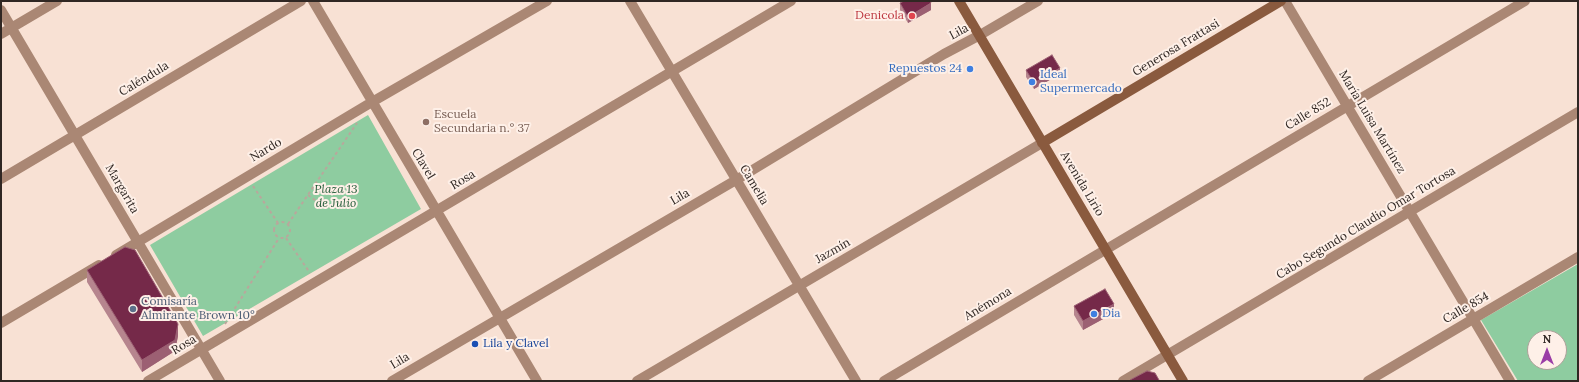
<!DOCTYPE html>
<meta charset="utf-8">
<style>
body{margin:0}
#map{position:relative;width:1579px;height:382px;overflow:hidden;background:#f8e1d4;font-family:Lora,serif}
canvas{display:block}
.frame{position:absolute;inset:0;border:2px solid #302723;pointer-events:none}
.north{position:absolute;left:1527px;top:330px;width:40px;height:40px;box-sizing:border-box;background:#fef0e8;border:1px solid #aca099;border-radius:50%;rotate:0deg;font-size:11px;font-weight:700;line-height:16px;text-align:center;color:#302723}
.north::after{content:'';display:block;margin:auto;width:14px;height:18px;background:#9b3da6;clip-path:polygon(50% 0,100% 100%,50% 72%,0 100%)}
</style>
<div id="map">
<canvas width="1579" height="382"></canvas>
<div class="frame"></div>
<div class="north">N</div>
</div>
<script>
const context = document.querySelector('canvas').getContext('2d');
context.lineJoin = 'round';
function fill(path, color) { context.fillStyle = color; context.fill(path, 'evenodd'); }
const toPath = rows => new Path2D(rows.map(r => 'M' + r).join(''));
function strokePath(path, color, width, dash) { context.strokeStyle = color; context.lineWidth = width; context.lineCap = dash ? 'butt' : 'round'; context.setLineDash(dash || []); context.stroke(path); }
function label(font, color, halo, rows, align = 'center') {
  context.font = font + ' Lora,serif'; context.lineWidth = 4; context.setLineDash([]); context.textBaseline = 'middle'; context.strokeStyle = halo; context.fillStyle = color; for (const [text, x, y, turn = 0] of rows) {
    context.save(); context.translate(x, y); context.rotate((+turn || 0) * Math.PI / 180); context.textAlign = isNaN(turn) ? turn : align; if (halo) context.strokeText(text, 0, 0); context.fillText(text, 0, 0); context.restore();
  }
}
fill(toPath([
 [368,115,421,209,203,336,150,245],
 [1578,264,1578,381,1518,381,1481,320],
 [1535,338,1559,338,1559,362,1535,362]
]), '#8ecca0');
strokePath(toPath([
 [253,186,278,223],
 [308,195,326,208],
 '274 230a8 8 0 1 1 16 0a8 8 0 1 1-16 0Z',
 [288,224,357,123],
 [286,238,310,273],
 [225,324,279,238]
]), '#b9a79c', 2, [3, 3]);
strokePath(toPath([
 [313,1,537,381],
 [630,1,856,381],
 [1285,1,1510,381],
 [1,10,220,381],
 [1,34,57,1],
 [1,179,301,1],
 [116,255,372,102,547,1],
 [1,323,99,265],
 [148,381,791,1],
 [392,381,736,180,944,54,980,35,1038,1],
 [637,381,1042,143],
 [884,381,1525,1],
 [1123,381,1578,112],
 [1368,381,1578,257]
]), '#aa8774', 10);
strokePath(toPath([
 [959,1,1183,381],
 [1042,143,1281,1]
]), '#8a5a3e', 10);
fill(toPath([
 [900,3,931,10,908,23,900,10],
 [1026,70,1060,74,1034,89,1026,77],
 [87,270,178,336,175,351,142,372,87,282],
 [1074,306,1114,313,1083,330,1074,315]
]), '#b6858e');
fill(toPath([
 [931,3,931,10,908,23,908,17],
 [1060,68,1060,74,1034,89,1034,83],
 [1114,304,1114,313,1083,330,1083,321],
 [178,324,178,336,175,351,142,372,142,360]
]), '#9c6073');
const building = toPath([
 [904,1,930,1,931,3,908,17,900,3,904,1],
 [1052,55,1060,68,1034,83,1026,70,1052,55],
 [125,247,135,250,178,324,175,340,142,360,87,270,125,247],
 [1105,289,1114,304,1083,321,1074,306,1105,289],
 [1147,371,1155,373,1159,380,1157,381,1131,381,1130,380,1147,371]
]);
fill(building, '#752949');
strokePath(building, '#9c6073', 1);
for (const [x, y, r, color] of [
 [912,16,4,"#e0444e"],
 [970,69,4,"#3f7fe0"],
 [1032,82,4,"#3f7fe0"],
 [426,122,4,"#8d6e63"],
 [133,309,4,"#5c6f8a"],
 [1094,314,4,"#3f7fe0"],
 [475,344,4,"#1a4fb4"]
]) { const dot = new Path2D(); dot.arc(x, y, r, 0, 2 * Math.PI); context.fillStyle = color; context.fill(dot); strokePath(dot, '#fef0e8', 1.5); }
label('12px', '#be3a42', '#fef0e8', [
 ["Denicola",904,16]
], 'right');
label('12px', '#302723', '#fef0e8', [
 ["Lila",959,32,-28],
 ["Generosa Frattasi",1176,48,-31],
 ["Caléndula",144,79,-31],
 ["Calle 852",1308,114,-31],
 ["María Luisa Martínez",1372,122,59],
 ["Nardo",266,150,-31],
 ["Clavel",423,164,59],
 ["Rosa",463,180,-31],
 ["Avenida Lirio",1082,184,59],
 ["Camelia",754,185,59],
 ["Margarita",122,189,60],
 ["Lila",680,197,-30],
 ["Cabo Segundo Claudio Omar Tortosa",1366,223,-31],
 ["Jazmín",833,251,-30],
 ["Anémona",988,304,-31],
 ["Calle 854",1466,308,-30],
 ["Rosa",184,345,-31],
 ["Lila",400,361,-31]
]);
label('12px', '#366cbe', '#fef0e8', [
 ["Repuestos 24",962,69,"right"],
 ["Ideal",1040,75],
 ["Supermercado",1040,89],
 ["Dia",1102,314]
], 'left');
label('12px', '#785e54', '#fef0e8', [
 ["Escuela",434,115],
 ["Secundaria n.° 37",434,129]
], 'left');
label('italic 12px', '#205a36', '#fef0e8', [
 ["Plaza 13",336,190],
 ["de Julio",336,204]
]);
label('12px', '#4e5e75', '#fef0e8', [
 ["Comisaría",141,302],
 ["Almirante Brown 10°",141,316]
], 'left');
label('12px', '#164399', '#fef0e8', [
 ["Lila y Clavel",483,344]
], 'left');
</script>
